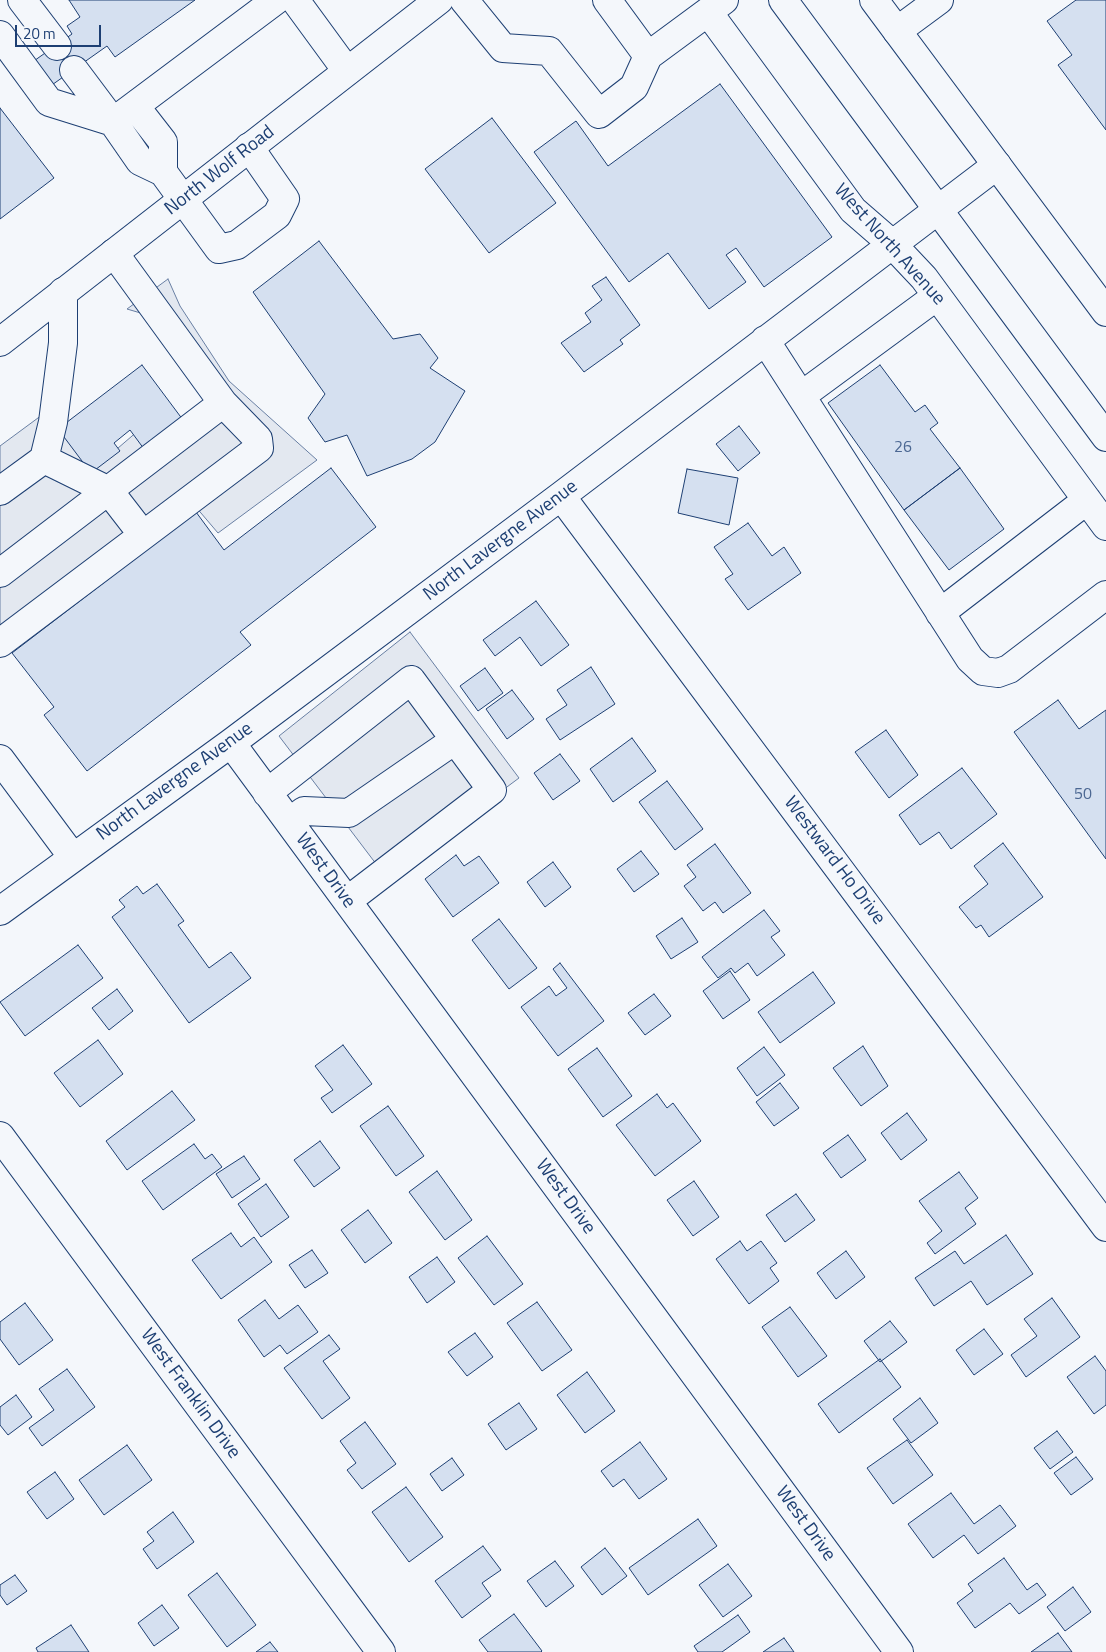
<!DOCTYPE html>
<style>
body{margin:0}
#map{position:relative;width:1106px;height:1652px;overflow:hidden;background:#f4f7fb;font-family:"Titillium Web",sans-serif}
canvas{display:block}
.scale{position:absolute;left:15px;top:25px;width:86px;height:22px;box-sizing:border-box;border:2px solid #1d3f73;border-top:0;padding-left:6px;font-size:15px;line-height:18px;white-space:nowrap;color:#1d3f73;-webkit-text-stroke:4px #f4f7fb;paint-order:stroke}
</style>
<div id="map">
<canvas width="1106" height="1652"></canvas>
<div class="scale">20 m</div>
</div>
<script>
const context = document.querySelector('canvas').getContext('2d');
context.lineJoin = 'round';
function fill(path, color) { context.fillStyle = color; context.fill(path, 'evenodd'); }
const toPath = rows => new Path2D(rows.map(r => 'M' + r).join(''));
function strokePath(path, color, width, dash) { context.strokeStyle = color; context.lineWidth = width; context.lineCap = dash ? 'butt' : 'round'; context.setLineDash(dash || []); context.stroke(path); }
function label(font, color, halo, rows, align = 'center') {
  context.font = font + ' "Titillium Web",sans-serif'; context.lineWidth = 4; context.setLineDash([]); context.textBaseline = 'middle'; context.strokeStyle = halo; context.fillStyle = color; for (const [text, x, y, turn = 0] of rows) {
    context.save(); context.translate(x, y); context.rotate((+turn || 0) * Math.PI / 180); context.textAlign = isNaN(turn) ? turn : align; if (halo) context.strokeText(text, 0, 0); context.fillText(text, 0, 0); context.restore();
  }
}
const parking = toPath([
 [168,279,180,306,229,381,317,460,218,533,195,506,0,649,0,446,42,415,60,421,96,467,139,430,155,457,223,403,144,314,127,309,168,279],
 [410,632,519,778,386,877,279,736,410,632]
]);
fill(parking, '#e3e8f0');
strokePath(parking, '#687fa3', 1);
const building = toPath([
 [69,0,195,0,115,57,107,46,49,87,31,63,72,34,67,26,80,17,69,0],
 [1076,0,1106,0,1106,130,1058,65,1072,55,1047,21,1076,0],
 [720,84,832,237,764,287,736,248,726,255,746,282,709,309,668,253,629,282,534,152,576,121,608,166,720,84],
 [0,108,54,178,0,219,0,108],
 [492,118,556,203,489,253,425,169,492,118],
 [319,241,393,339,420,334,438,358,430,368,465,391,435,442,412,459,367,476,347,435,325,442,308,418,325,394,253,292,319,241],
 [606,277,640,325,620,340,623,344,584,372,561,343,591,322,585,313,602,300,592,286,606,277],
 [142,365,186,424,147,453,130,430,114,443,120,451,91,473,58,429,142,365],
 [880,365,915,412,925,405,938,423,930,429,960,468,904,510,828,403,880,365],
 [739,426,760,453,738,471,716,444,739,426],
 [331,468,376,527,240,632,251,645,87,771,44,715,54,707,12,653,196,512,224,550,331,468],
 [960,468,1004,529,949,570,904,510,960,468],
 [687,469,738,478,729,525,678,513,687,469],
 [748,523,772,556,784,547,801,573,748,610,725,579,733,574,714,547,748,523],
 [536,601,569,645,541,666,520,637,495,656,483,640,536,601],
 [591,667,615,704,560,740,546,719,567,705,557,690,591,667],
 [485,668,503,693,478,711,460,686,485,668],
 [512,690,534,719,507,739,486,709,512,690],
 [1058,700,1079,729,1106,710,1106,859,1014,732,1058,700],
 [886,730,918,775,889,798,855,752,886,730],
 [632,738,656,771,613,802,590,769,632,738],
 [560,754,580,781,553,800,534,773,560,754],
 [962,768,997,814,951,849,939,832,920,845,899,815,962,768],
 [667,781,703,829,675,850,639,802,667,781],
 [1003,843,1043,897,989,937,981,925,976,928,959,907,988,884,974,866,1003,843],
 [715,844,751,893,723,913,715,902,703,911,684,886,696,877,687,865,715,844],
 [641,851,659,874,634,892,617,869,641,851],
 [456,855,464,866,479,856,499,883,453,917,425,879,456,855],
 [553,862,571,887,545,907,527,882,553,862],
 [157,884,184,921,178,925,209,968,231,952,251,978,189,1023,112,917,125,907,119,900,137,886,143,894,157,884],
 [764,910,780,931,771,937,785,955,757,976,748,963,735,973,731,968,718,978,702,957,764,910],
 [682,918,698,942,671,959,656,936,682,918],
 [499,919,537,968,509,989,472,940,499,919],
 [78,945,103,978,25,1036,0,1002,78,945],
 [560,963,604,1021,558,1056,521,1007,549,986,556,996,567,988,553,969,560,963],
 [730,971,750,1000,723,1019,703,991,730,971],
 [813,972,835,1003,780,1043,758,1012,813,972],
 [117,989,133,1011,109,1030,92,1008,117,989],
 [654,994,671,1016,645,1035,628,1013,654,994],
 [98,1040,123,1074,80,1107,54,1073,98,1040],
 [343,1045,372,1084,332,1113,321,1098,333,1090,315,1066,343,1045],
 [863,1046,888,1086,861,1106,833,1068,863,1046],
 [764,1047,785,1075,757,1096,737,1068,764,1047],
 [597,1048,632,1096,603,1117,568,1069,597,1048],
 [780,1083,799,1108,774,1126,756,1102,780,1083],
 [172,1091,195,1120,127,1170,106,1141,172,1091],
 [657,1094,667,1108,673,1103,701,1141,655,1176,616,1125,657,1094],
 [388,1106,424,1156,396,1176,360,1126,388,1106],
 [907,1113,927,1140,901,1160,881,1133,907,1113],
 [848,1135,866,1160,841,1178,823,1153,848,1135],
 [320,1141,340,1168,314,1187,294,1160,320,1141],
 [194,1144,205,1159,212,1154,222,1167,163,1210,142,1181,194,1144],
 [244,1156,260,1179,232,1198,216,1174,244,1156],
 [437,1171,472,1220,445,1240,409,1192,437,1171],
 [959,1172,978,1198,965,1208,976,1224,935,1254,927,1243,942,1231,919,1201,959,1172],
 [694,1181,719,1217,693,1236,667,1200,694,1181],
 [266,1184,289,1217,261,1237,238,1204,266,1184],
 [796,1194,815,1220,785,1242,766,1215,796,1194],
 [368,1210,392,1243,365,1263,341,1230,368,1210],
 [231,1233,241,1247,254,1237,272,1262,221,1299,192,1260,231,1233],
 [1006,1235,1033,1274,987,1305,971,1281,934,1306,915,1278,955,1251,964,1264,1006,1235],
 [487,1236,523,1284,494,1305,458,1258,487,1236],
 [740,1241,747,1251,761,1241,777,1263,770,1268,779,1281,749,1304,716,1259,740,1241],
 [312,1250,328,1273,305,1288,289,1265,312,1250],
 [846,1251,865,1277,836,1299,817,1273,846,1251],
 [437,1257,455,1282,427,1303,409,1277,437,1257],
 [1052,1298,1080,1337,1026,1377,1011,1355,1037,1336,1024,1319,1052,1298],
 [265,1300,279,1319,298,1305,318,1332,287,1354,280,1345,264,1357,238,1320,265,1300],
 [537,1302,572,1350,542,1371,507,1323,537,1302],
 [25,1303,53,1340,19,1365,0,1339,0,1322,25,1303],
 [790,1307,827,1356,798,1377,762,1327,790,1307],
 [890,1321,907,1342,880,1362,864,1341,890,1321],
 [984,1329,1003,1354,974,1375,956,1350,984,1329],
 [475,1333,493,1357,467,1376,448,1352,475,1333],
 [329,1335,340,1349,323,1361,350,1398,322,1419,284,1368,329,1335],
 [1095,1356,1106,1371,1106,1405,1094,1414,1067,1377,1095,1356],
 [880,1359,901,1387,839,1433,818,1404,880,1359],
 [67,1369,95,1407,42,1446,29,1428,54,1410,39,1389,67,1369],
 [587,1372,615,1411,585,1433,557,1395,587,1372],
 [16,1395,32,1417,8,1435,0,1425,0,1407,16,1395],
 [920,1398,938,1423,911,1443,893,1419,920,1398],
 [519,1403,537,1429,506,1450,488,1424,519,1403],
 [365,1422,396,1464,362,1489,347,1470,356,1463,340,1441,365,1422],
 [1057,1431,1073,1452,1050,1469,1034,1448,1057,1431],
 [907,1440,933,1475,893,1504,867,1468,907,1440],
 [640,1442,667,1479,639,1499,624,1479,613,1487,601,1471,640,1442],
 [127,1445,152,1480,104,1515,79,1480,127,1445],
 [1076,1457,1093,1479,1071,1495,1054,1473,1076,1457],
 [452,1458,464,1475,442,1491,430,1474,452,1458],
 [55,1472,74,1499,47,1519,27,1492,55,1472],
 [406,1487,443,1537,409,1562,372,1512,406,1487],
 [951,1493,974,1524,1000,1505,1016,1526,978,1554,964,1535,933,1558,908,1524,951,1493],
 [173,1512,194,1542,157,1569,143,1549,154,1541,147,1532,173,1512],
 [698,1519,717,1546,648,1595,629,1568,698,1519],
 [483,1546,501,1570,482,1583,491,1596,462,1618,435,1581,483,1546],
 [605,1548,627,1576,602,1595,581,1567,605,1548],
 [1004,1558,1027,1590,1037,1583,1046,1595,1019,1614,1010,1603,975,1628,957,1603,973,1591,968,1584,1004,1558],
 [555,1561,574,1586,546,1607,527,1581,555,1561],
 [728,1564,752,1596,723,1617,699,1585,728,1564],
 [217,1573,256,1625,227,1647,188,1595,217,1573],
 [15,1575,27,1591,7,1605,0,1595,0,1585,15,1575],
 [1073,1587,1091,1612,1065,1631,1047,1607,1073,1587],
 [162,1605,179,1628,154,1646,138,1623,162,1605],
 [514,1614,542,1651,541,1652,488,1652,479,1640,514,1614],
 [738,1615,750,1632,722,1652,698,1652,694,1646,738,1615],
 [71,1625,89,1652,38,1652,36,1648,71,1625],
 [1058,1633,1072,1652,1031,1652,1058,1633],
 [784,1638,794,1652,763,1652,784,1638],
 [270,1642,278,1652,256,1652,270,1642]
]);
fill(building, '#d5e0f0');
strokePath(building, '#1d3f73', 1);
const minor = toPath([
 [22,0,57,46],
 [295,0,347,71],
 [464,0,503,48,549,51,599,114,634,87,648,56],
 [607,0,648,56,724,0],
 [708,12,853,210,891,243,924,278,1106,526],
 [897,31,939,0],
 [0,35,49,102,113,122,140,161,163,172,219,249,237,245,277,215,285,199,249,147],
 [74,70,113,122,276,0],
 [135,106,163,142,163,172],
 [765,340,970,659,983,671,998,673,1009,669,1106,595],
 [801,396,937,296],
 [44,459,109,491,143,535],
 [0,491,44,459,53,422,63,343,63,292],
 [561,496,1106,1227],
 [0,573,223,403],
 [940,613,1087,500],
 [0,643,259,448,258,439,223,403,114,253],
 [231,743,899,1652],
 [0,759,72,856],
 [267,793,411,680,492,790,347,901],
 [289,822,304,811,349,813,455,740],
 [0,911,231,743,561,496,997,165],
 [0,1136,381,1652]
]);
const major = toPath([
 [783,0,1106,437],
 [874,0,1106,312],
 [0,342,439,0]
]);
strokePath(minor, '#1d3f73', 30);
strokePath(major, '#1d3f73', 30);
strokePath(minor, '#f4f7fb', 28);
strokePath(major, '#f4f7fb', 28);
label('16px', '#4b6792', null, [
 ["26",903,448],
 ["50",1083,795]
]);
label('19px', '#1d3f73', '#f4f7fb', [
 ["North Wolf Road",220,171,-38],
 ["West North Avenue",889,245,48],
 ["North Lavergne Avenue",501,541,-37],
 ["North Lavergne Avenue",175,782,-36],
 ["Westward Ho Drive",834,861,53],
 ["West Drive",325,871,54],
 ["West Drive",565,1197,54],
 ["West Franklin Drive",190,1394,54],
 ["West Drive",805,1524,54]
]);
</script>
